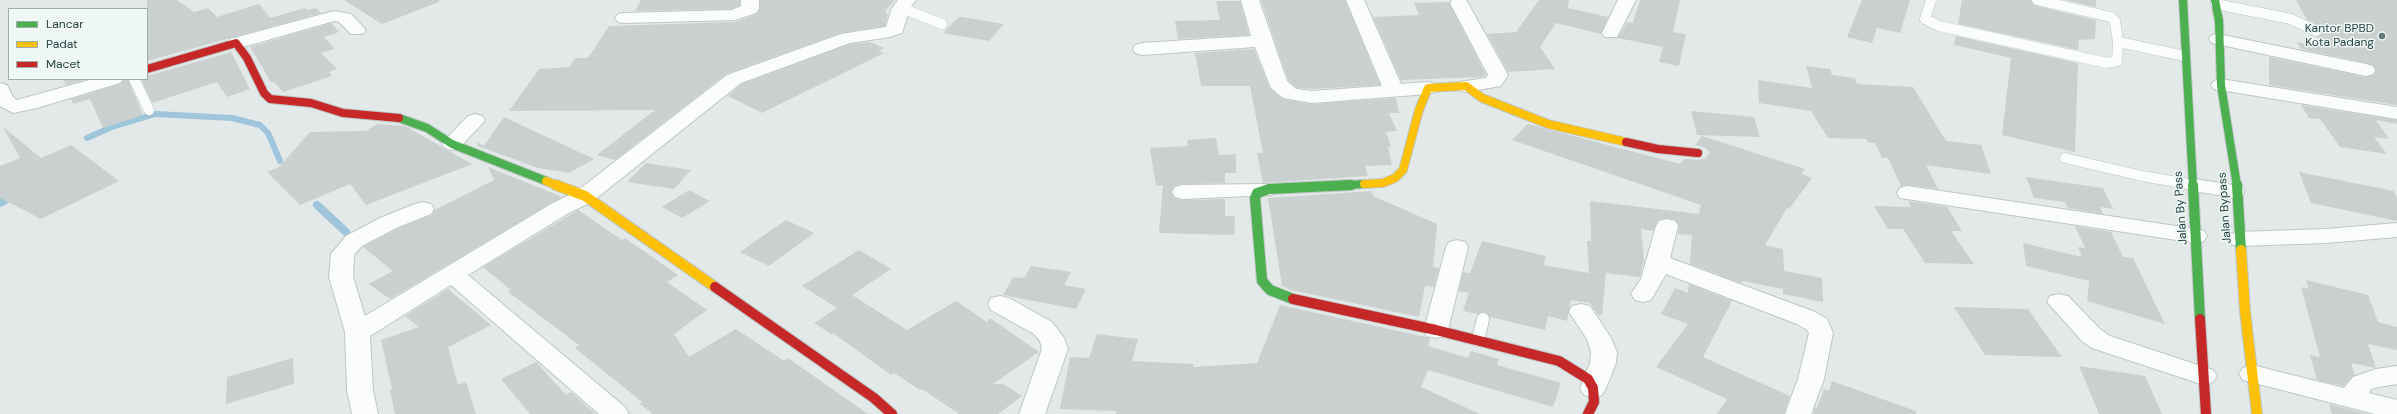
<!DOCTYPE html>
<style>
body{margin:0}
#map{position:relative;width:2397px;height:414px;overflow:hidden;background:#e2e9e8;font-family:"DM Sans",sans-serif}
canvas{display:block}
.legend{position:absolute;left:8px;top:8px;width:140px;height:72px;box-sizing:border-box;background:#f0f8f6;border:1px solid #9caeac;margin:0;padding:5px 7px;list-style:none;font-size:12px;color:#1f3e3d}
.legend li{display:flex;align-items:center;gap:8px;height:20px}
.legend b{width:20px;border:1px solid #9caeac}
</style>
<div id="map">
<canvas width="2397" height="414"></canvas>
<ul class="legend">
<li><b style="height:5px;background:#4caf50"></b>Lancar</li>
<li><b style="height:5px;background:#ffc107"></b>Padat</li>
<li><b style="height:5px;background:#c62828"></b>Macet</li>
</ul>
</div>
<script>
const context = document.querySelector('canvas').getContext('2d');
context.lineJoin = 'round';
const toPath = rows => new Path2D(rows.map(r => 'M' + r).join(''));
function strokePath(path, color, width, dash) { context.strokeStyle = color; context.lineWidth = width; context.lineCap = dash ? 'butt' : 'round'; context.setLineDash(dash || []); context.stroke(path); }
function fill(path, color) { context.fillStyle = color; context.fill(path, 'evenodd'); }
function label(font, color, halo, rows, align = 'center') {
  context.font = font + ' "DM Sans",sans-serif'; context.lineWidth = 3; context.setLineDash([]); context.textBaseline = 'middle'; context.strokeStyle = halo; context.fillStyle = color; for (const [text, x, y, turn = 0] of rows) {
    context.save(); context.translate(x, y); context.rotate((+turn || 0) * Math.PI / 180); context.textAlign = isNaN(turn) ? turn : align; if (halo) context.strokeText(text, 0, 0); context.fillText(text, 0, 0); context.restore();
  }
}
strokePath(toPath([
 [87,138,112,127,155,114,232,118,260,125,268,133,280,161]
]), '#9fc5db', 6);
strokePath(toPath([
 [0,203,12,196],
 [317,205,346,232]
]), '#9fc5db', 8);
fill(toPath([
 [147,0,177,0,194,12,208,8,217,17,259,4,270,18,305,8,307,10,316,8,321,13,147,61],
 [344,0,439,0,439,2,382,24],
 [641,0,740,0,740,5,732,9,635,11],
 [760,0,895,0,885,11,888,15,885,26,840,33,726,74,615,160,597,155,655,110,509,111,539,69,569,67,576,58,588,58,609,26,735,22,757,14,760,9],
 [1261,0,1345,0,1380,85,1312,89,1297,88,1288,80],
 [1539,0,1569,0,1568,8,1608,17,1601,34,1556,23,1540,47,1555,69,1508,72,1487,34,1516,32],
 [1640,0,1680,0,1673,32,1686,34,1679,66,1659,62,1663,47,1618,38,1627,22,1633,23],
 [1862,0,1910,0,1900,33,1877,28,1872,43,1847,37],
 [1962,0,2031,0,2036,6,2096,20,2095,39,2079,40,2078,50,1958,24],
 [2065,0,2096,0,2096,7],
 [2296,0,2397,0,2397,105,2269,85,2269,57,2366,77,2373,75,2376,71,2373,65,2366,63,2301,49,2296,42,2321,46,2317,37,2321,34,2322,30,2319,26,2307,20],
 [1216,1,1240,1,1249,35,1178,39,1175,21,1220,20],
 [1449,2,1486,75,1481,77,1401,80,1373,17,1419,15,1414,3],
 [959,17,963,17,1004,24,989,41,943,33],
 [331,23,339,32,324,37,335,49,321,53,337,69,329,72,332,76,283,92,274,82,271,82,250,47],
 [1956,36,2078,63,2075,152,2002,135,2011,58,1954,45],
 [870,42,884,48,879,51,884,53,762,113,728,96,742,84,850,44],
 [1254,49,1270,89,1283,99,1312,104,1396,98,1399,113,1389,113,1397,131,1386,132,1391,147,1388,147,1392,165,1365,166,1368,176,1263,183,1257,153,1263,153,1250,86,1201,86,1195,53],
 [231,52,250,89,227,97,217,82,152,103,141,79,147,79,147,76],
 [1806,66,1830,69,1832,75,1855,78,1857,84,1913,87,1946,141,1981,145,1991,174,1926,165,1938,189,1908,185,1901,186,1888,158,1882,158,1875,143,1869,143,1866,139,1828,138,1811,111,1759,103,1758,80,1812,88],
 [63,79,87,79,66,85],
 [124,79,128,79,143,115,103,128,90,99,73,104,71,99,120,84],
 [2301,105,2397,120,2397,124,2376,120,2389,139,2374,137,2387,154,2340,147,2320,119,2309,118],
 [1691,111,1754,117,1760,137,1697,135],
 [504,117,594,159,569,173,538,168,478,146,476,142,484,146],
 [377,124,405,126,472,164,366,205,350,184,300,205,267,172,279,167,310,132,366,131],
 [1528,124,1680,164,1684,159,1698,160,1706,158,1710,153,1706,148,1695,145,1702,136,1805,169,1801,174,1812,178,1789,209,1787,208,1765,245,1783,249,1784,271,1822,278,1823,302,1783,294,1783,289,1742,281,1741,283,1690,264,1692,235,1678,234,1679,226,1676,220,1667,218,1658,220,1653,231,1641,229,1644,261,1640,277,1606,273,1602,315,1598,315,1590,303,1571,300,1567,321,1548,316,1545,330,1490,317,1484,312,1477,314,1463,311,1469,293,1459,291,1463,272,1470,273,1482,241,1546,256,1543,265,1589,273,1587,241,1591,241,1590,201,1699,214,1701,205,1512,140],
 [3,127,41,158,71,145,119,181,41,219,0,198,0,166,20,158],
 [1216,138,1219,155,1236,154,1236,173,1225,173,1225,183,1183,184,1174,186,1171,193,1175,198,1183,200,1225,199,1225,216,1235,216,1234,235,1159,233,1163,185,1156,186,1150,148,1188,146,1187,140],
 [646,163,691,170,674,189,627,182],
 [488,167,562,197,390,299,369,284,393,271,363,247,399,228,432,215,435,210,494,180],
 [2299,172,2394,191,2397,198,2397,221,2311,203],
 [2026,177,2103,188,2113,209,2100,207,2103,214,2068,208,2065,202,2034,198],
 [689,190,710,201,682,218,662,207],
 [1372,191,1373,196,1437,224,1433,267,1439,268,1434,287,1425,286,1419,317,1291,290,1282,285,1268,198],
 [1908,201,1947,207,1962,231,1951,231,1974,264,1925,263,1903,229,1888,229,1874,206,1911,207],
 [578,210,622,240,625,238,678,275,667,282,707,310,674,334,689,357,736,329,784,361,788,358,868,414,653,414,640,404,642,402,575,348,579,345,507,291,511,290,483,267],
 [786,220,814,233,769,266,740,252],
 [2075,226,2111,232,2123,257,2133,258,2165,324,2087,301,2089,281,2026,266,2023,243,2082,257,2078,247,2085,248],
 [859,250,891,269,852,295,907,330,956,301,987,322,990,318,1039,352,993,384,1003,384,1022,396,998,414,959,414,922,389,920,390,894,373,891,375,833,333,831,334,814,323,837,308,802,286],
 [1031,266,1071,272,1064,285,1086,289,1076,309,1003,295,1013,277,1024,278],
 [2306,280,2368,295,2378,322,2397,327,2397,350,2368,344,2376,368,2351,363,2355,375,2343,386,2317,380,2310,355,2320,357,2301,287,2309,289],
 [1689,284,1732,301,1703,357,1790,396,1784,414,1717,414,1727,399,1656,367,1688,324,1661,314,1675,288,1688,293],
 [448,289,491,325,448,347,458,385,466,382,476,414,395,414,390,390,392,389,381,340,419,327,405,316],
 [1280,305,1430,338,1428,346,1468,358,1471,351,1499,359,1497,365,1561,383,1553,407,1428,370,1421,387,1480,414,1116,414,1116,411,1060,409,1070,357,1089,358,1097,334,1138,339,1132,361,1194,364,1193,367,1257,363],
 [1954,307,2028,309,2062,357,1985,355],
 [293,358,294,384,226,404,227,377],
 [536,362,566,395,571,392,595,414,530,414,501,379],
 [2079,366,2145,376,2162,414,2099,414],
 [1832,381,1916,411,1916,414,1813,414,1815,407,1817,408,1824,389,1829,391],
 [2329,404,2367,414,2332,414]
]), '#cad0cf');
const laneFar1 = toPath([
 [1931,0,1925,19,1939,26,2107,63,2117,61,2118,42,2185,56],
 [2037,0,2111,17,2115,21,2118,42],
 [2216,4,2291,19,2316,31],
 [901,8,942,24],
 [134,79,149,110],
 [2065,158,2142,176,2200,186]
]);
const lane = toPath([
 [2194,185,2238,192],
 [1478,340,1483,319]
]);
const street = toPath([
 [741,0,759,0,759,9,756,13,735,20,624,23,618,22,615,18,618,14,624,13,732,10,741,6,741,0],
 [898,0,916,0,910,8,902,33,890,37,850,43,741,83,593,201,567,214,468,275,625,407,629,414,599,414,451,285,370,336,373,390,378,414,352,414,347,390,345,332,329,277,331,254,346,236,380,218,415,204,423,202,431,204,434,209,431,214,396,228,362,246,354,255,353,277,365,316,551,204,577,191,727,75,841,34,886,27,892,8,898,0],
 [1241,0,1259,0,1287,81,1296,89,1312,91,1382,86,1346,0,1364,0,1401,84,1428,82,1435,84,1438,88,1435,92,1428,94,1312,103,1283,98,1271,88,1255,47,1142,55,1135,53,1133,49,1135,45,1142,43,1251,36,1241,0],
 [1452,0,1466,0,1468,3,1508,75,1501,86,1466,92,1459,90,1456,86,1459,82,1486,78,1488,75,1450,3,1452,0],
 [1618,0,1636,0,1617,37,1605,37,1602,33,1618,0],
 [334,11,351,14,366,30,363,34,351,34,339,22,334,21,236,49,230,47,227,43,230,39,334,11],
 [2218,34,2366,64,2373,66,2375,70,2373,74,2366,76,2212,43,2209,39,2212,35,2218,34],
 [93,79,123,79,120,83,37,108,13,113,0,106,0,83,7,85,13,97,17,100,93,79],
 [2221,79,2397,107,2397,119,2214,89,2211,85,2214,81,2221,79],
 [475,114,482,116,485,120,482,124,459,148,452,150,445,148,442,144,445,140,468,116,475,114],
 [1263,184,1271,185,1274,190,1271,195,1183,199,1175,197,1172,192,1175,187,1183,185,1263,184],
 [1908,186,2196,229,2204,231,2207,236,2204,241,2196,243,1900,198,1897,193,1900,188,1908,186],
 [1667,219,1675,221,1678,226,1670,258,1815,312,1827,319,1833,333,1824,379,1811,414,1785,414,1798,379,1809,333,1807,330,1797,324,1666,274,1651,300,1643,302,1635,300,1631,294,1641,279,1656,226,1659,221,1667,219],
 [2397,223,2397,237,2326,243,2239,246,2231,244,2228,239,2231,234,2239,232,2326,229,2397,223],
 [1457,240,1465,242,1468,247,1448,330,1445,336,1436,338,1427,336,1424,330,1446,247,1449,242,1457,240],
 [2059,294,2068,296,2100,329,2110,336,2213,370,2217,376,2213,382,2204,385,2092,348,2082,341,2047,302,2050,296,2059,294],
 [1000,296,1009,298,1052,322,1064,338,1068,349,1045,414,1019,414,1042,349,1040,341,1034,334,991,310,988,304,991,298,1000,296],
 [1581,304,1590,306,1611,338,1617,352,1616,363,1606,388,1602,395,1593,397,1584,395,1580,388,1590,363,1591,352,1587,339,1569,312,1572,306,1581,304],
 [2252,365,2344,388,2353,377,2376,369,2397,366,2397,384,2379,387,2371,389,2369,393,2397,400,2397,414,2375,414,2243,380,2239,374,2243,368,2252,365]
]);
const fastFar1 = toPath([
 [2183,0,2193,186],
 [2215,0,2219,21,2221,85,2237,186],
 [399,118,427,128,452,144,546,181],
 [1332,186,1364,184]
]);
const fast = toPath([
 [2193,185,2200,319],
 [2237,185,2241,250],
 [1293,299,1270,290,1262,281,1255,198,1257,193,1269,189,1351,185]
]);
const slowFar1 = toPath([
 [546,181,558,186],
 [1364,184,1383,183,1395,178,1403,170,1419,110,1428,88,1466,86,1482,98,1548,124,1626,142]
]);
const slow = toPath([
 [556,185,585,196,715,287],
 [2241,250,2245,311,2257,414]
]);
const jamFar1 = toPath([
 [147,69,236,43,247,58,264,93,270,99,311,103,343,113,399,118],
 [1626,142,1658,149,1698,153]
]);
const jam = toPath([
 [715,287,874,398,892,414],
 [1293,299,1436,330,1559,361,1588,379,1593,388,1594,402,1588,414],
 [2200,319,2206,414]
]);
strokePath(laneFar1, '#bfc6c5', 11);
strokePath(lane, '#bfc6c5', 14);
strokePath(street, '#bfc6c5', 2);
strokePath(fastFar1, '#bec7c6', 10);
strokePath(fast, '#bec7c6', 12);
strokePath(slowFar1, '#bec7c6', 10);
strokePath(slow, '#bec7c6', 12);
strokePath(jamFar1, '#bec7c6', 10);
strokePath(jam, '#bec7c6', 12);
strokePath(laneFar1, '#fbfcfc', 10);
strokePath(lane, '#fbfcfc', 12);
fill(street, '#fbfcfc');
strokePath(fastFar1, '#4caf50', 8);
strokePath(fast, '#4caf50', 10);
strokePath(slowFar1, '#ffc107', 8);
strokePath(slow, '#ffc107', 10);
strokePath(jamFar1, '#c62828', 8);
strokePath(jam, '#c62828', 10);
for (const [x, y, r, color] of [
 [2382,36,4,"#637a79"]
]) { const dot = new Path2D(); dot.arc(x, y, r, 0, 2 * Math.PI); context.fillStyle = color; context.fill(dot); strokePath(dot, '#f0f8f6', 1.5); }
label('12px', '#1f3e3d', '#f0f8f6', [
 ["Kantor BPBD",2374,29],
 ["Kota Padang",2374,43]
], 'right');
label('12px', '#1f3e3d', '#f0f8f6', [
 ["Jalan By Pass",2181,208,-94],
 ["Jalan Bypass",2225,208,-94]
]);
</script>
